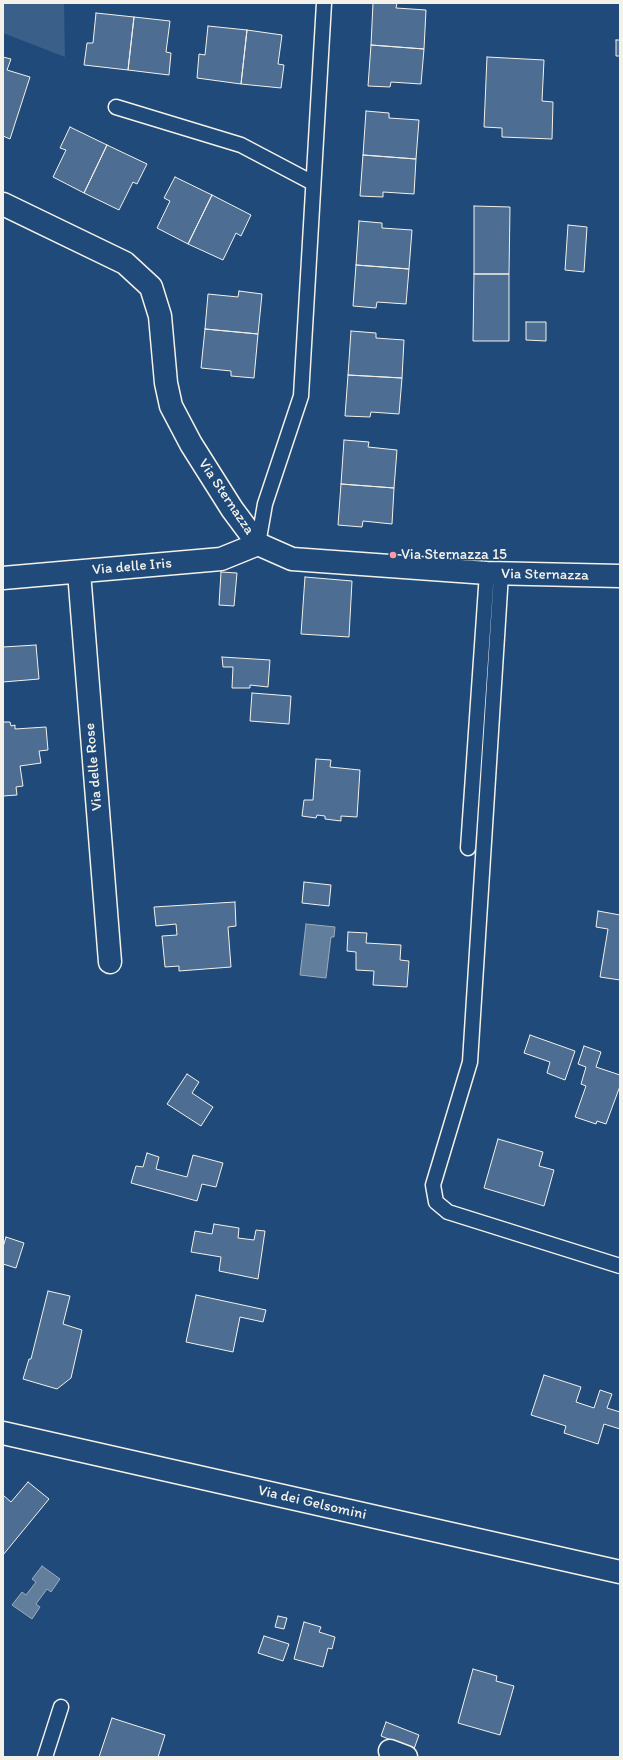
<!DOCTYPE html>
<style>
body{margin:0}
#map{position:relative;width:623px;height:1760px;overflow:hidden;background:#1f4a7a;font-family:Itim,sans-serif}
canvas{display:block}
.frame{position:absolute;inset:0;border:4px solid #f4f1e8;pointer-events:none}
</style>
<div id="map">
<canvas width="623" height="1760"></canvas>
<div class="frame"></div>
</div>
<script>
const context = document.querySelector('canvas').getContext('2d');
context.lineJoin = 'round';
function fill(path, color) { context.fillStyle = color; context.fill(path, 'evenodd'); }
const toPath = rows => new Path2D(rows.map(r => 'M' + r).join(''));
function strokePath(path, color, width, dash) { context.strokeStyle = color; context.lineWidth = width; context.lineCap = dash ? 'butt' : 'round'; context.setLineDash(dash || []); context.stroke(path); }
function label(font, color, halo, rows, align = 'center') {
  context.font = font + ' Itim,sans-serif'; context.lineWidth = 3; context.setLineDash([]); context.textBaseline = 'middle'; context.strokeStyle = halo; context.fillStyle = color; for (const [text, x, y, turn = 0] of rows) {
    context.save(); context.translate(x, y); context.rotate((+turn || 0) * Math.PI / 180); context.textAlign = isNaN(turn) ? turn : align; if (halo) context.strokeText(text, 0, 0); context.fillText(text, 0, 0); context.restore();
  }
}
fill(toPath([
 [3,3,64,3,65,57,3,33]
]), '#3a5f88');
const water = toPath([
 [306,924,335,927,334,937,331,937,326,978,300,975,306,924],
 [42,1566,60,1579,51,1592,47,1589,36,1604,40,1607,32,1619,12,1605,22,1592,26,1595,36,1582,32,1579,42,1566]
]);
fill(water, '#627e9d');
strokePath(water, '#9cacbb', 1);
const building = toPath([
 [373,3,397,3,396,8,426,10,424,49,371,45,373,3],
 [96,13,134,17,128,70,84,65,87,43,93,43,96,13],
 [134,17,170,21,166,52,171,53,169,75,128,70,134,17],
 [208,26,247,30,241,84,197,78,199,54,205,55,208,26],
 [247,30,282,35,278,64,284,65,281,88,241,84,247,30],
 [616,40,620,40,620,56,616,56,616,40],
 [371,45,424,49,421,84,391,82,390,87,368,86,371,45],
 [3,57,11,59,7,70,30,77,10,139,3,136,3,57],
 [487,57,544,60,542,101,553,102,552,139,502,137,502,128,484,127,487,57],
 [366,111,389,113,389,118,419,120,416,159,363,155,366,111],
 [70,127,107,145,84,193,53,177,66,150,60,148,70,127],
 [107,145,147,164,137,184,133,182,119,210,84,193,107,145],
 [363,155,416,159,414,194,383,192,383,197,360,196,363,155],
 [175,177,212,195,188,244,157,228,170,201,164,198,175,177],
 [212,195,251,215,241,236,236,233,223,260,188,244,212,195],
 [474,206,510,207,509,274,474,274,474,206],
 [359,221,382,223,382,228,412,230,409,269,356,265,359,221],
 [568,225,587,227,584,272,565,270,568,225],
 [356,265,409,269,406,304,377,302,376,308,353,306,356,265],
 [474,274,509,274,509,341,473,341,474,274],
 [239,291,262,294,258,334,205,329,208,294,238,297,239,291],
 [526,322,546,322,546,341,526,340,526,322],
 [205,329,258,334,254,378,231,376,231,371,201,368,205,329],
 [351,331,376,333,376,338,404,340,402,378,348,375,351,331],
 [348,375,402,378,399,414,371,412,370,417,345,416,348,375],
 [344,440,369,442,368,447,397,450,394,488,341,484,344,440],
 [341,484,394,488,392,524,363,521,362,527,338,525,341,484],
 [221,572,237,573,234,606,219,605,221,572],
 [305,577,352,581,349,637,301,634,305,577],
 [36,645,39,679,3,682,3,647,36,645],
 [222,657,270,660,268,687,250,685,250,688,232,688,233,667,223,667,222,657],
 [252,693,291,696,289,724,250,721,252,693],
 [3,722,10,722,11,726,15,725,15,729,46,727,48,750,39,751,41,763,20,766,23,786,16,787,17,795,3,796,3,722],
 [316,759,331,760,330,767,360,770,357,817,341,816,341,821,325,819,325,816,317,815,316,818,302,816,304,800,313,800,316,759],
 [304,882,331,885,329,906,302,903,304,882],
 [235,902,236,926,228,927,231,967,179,971,179,966,165,967,162,936,177,935,176,924,156,926,154,907,235,902],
 [598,911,620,915,620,980,600,977,608,929,596,927,598,911],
 [348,932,367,933,366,943,401,945,400,960,409,961,407,987,373,985,374,971,356,970,356,952,347,951,348,932],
 [530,1035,575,1051,565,1080,547,1073,550,1062,524,1053,530,1035],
 [584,1046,601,1052,596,1067,620,1075,620,1086,606,1124,597,1121,596,1124,575,1117,586,1086,581,1084,586,1067,578,1064,584,1046],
 [187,1074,199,1082,192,1093,213,1107,201,1126,167,1104,187,1074],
 [498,1139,543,1152,539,1166,554,1170,544,1206,484,1188,498,1139],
 [147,1153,159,1157,156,1169,187,1177,193,1155,223,1163,216,1187,202,1184,197,1201,131,1183,136,1166,143,1167,147,1153],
 [214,1224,239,1228,238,1238,254,1240,256,1230,265,1231,258,1279,219,1271,221,1257,191,1252,195,1231,212,1234,214,1224],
 [6,1237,24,1243,16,1268,3,1264,3,1247,6,1237],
 [48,1291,70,1296,63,1324,82,1330,71,1378,57,1389,23,1379,29,1359,31,1359,48,1291],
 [196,1295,266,1310,263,1322,240,1317,233,1352,186,1342,196,1295],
 [544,1375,581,1387,576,1402,594,1408,600,1390,612,1394,607,1408,620,1412,620,1411,620,1429,604,1424,598,1444,564,1433,566,1426,531,1415,544,1375],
 [28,1482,49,1499,3,1555,3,1495,11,1502,28,1482],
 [278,1616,287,1618,284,1629,275,1627,278,1616],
 [304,1622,321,1627,319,1632,335,1637,332,1649,328,1648,323,1667,294,1659,304,1622],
 [264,1636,289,1644,283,1661,258,1653,264,1636],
 [473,1669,497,1676,496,1681,514,1686,500,1735,458,1723,473,1669],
 [112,1718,165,1735,158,1757,99,1757,112,1718],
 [386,1722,419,1735,414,1749,381,1736,386,1722]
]);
fill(building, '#4d6e92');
strokePath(building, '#f4f1e8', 1);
const lane = toPath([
 [116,107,241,145,313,183],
 [258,544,265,504,301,396,324,3],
 [501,574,470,1062,433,1185,436,1202,448,1212,620,1266],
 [468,848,487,573],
 [45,1757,61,1707]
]);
const street = toPath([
 [3,204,125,263,151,287,160,316,166,383,171,406,191,444,232,509,258,544,292,559,487,573,620,576],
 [79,572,110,962],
 [3,578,221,559,258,544],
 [3,1433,620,1572],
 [390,1751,406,1757]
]);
strokePath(lane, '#f4f1e8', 17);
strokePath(street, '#f4f1e8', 25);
strokePath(lane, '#1f4a7a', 14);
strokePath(street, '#1f4a7a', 22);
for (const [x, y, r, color] of [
 [393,555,4,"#ff9aa2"]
]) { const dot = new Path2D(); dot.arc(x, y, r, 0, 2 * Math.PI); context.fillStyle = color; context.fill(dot); strokePath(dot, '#1f4a7a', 1.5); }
label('15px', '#f4f1e8', '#1f4a7a', [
 ["Via Sternazza",226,497,56],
 ["Via delle Iris",132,567,-5],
 ["Via Sternazza",545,575,1],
 ["Via delle Rose",94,767,-95],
 ["Via dei Gelsomini",312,1503,13]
]);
label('15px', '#f4f1e8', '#1f4a7a', [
 ["Via Sternazza 15",401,555]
], 'left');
</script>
